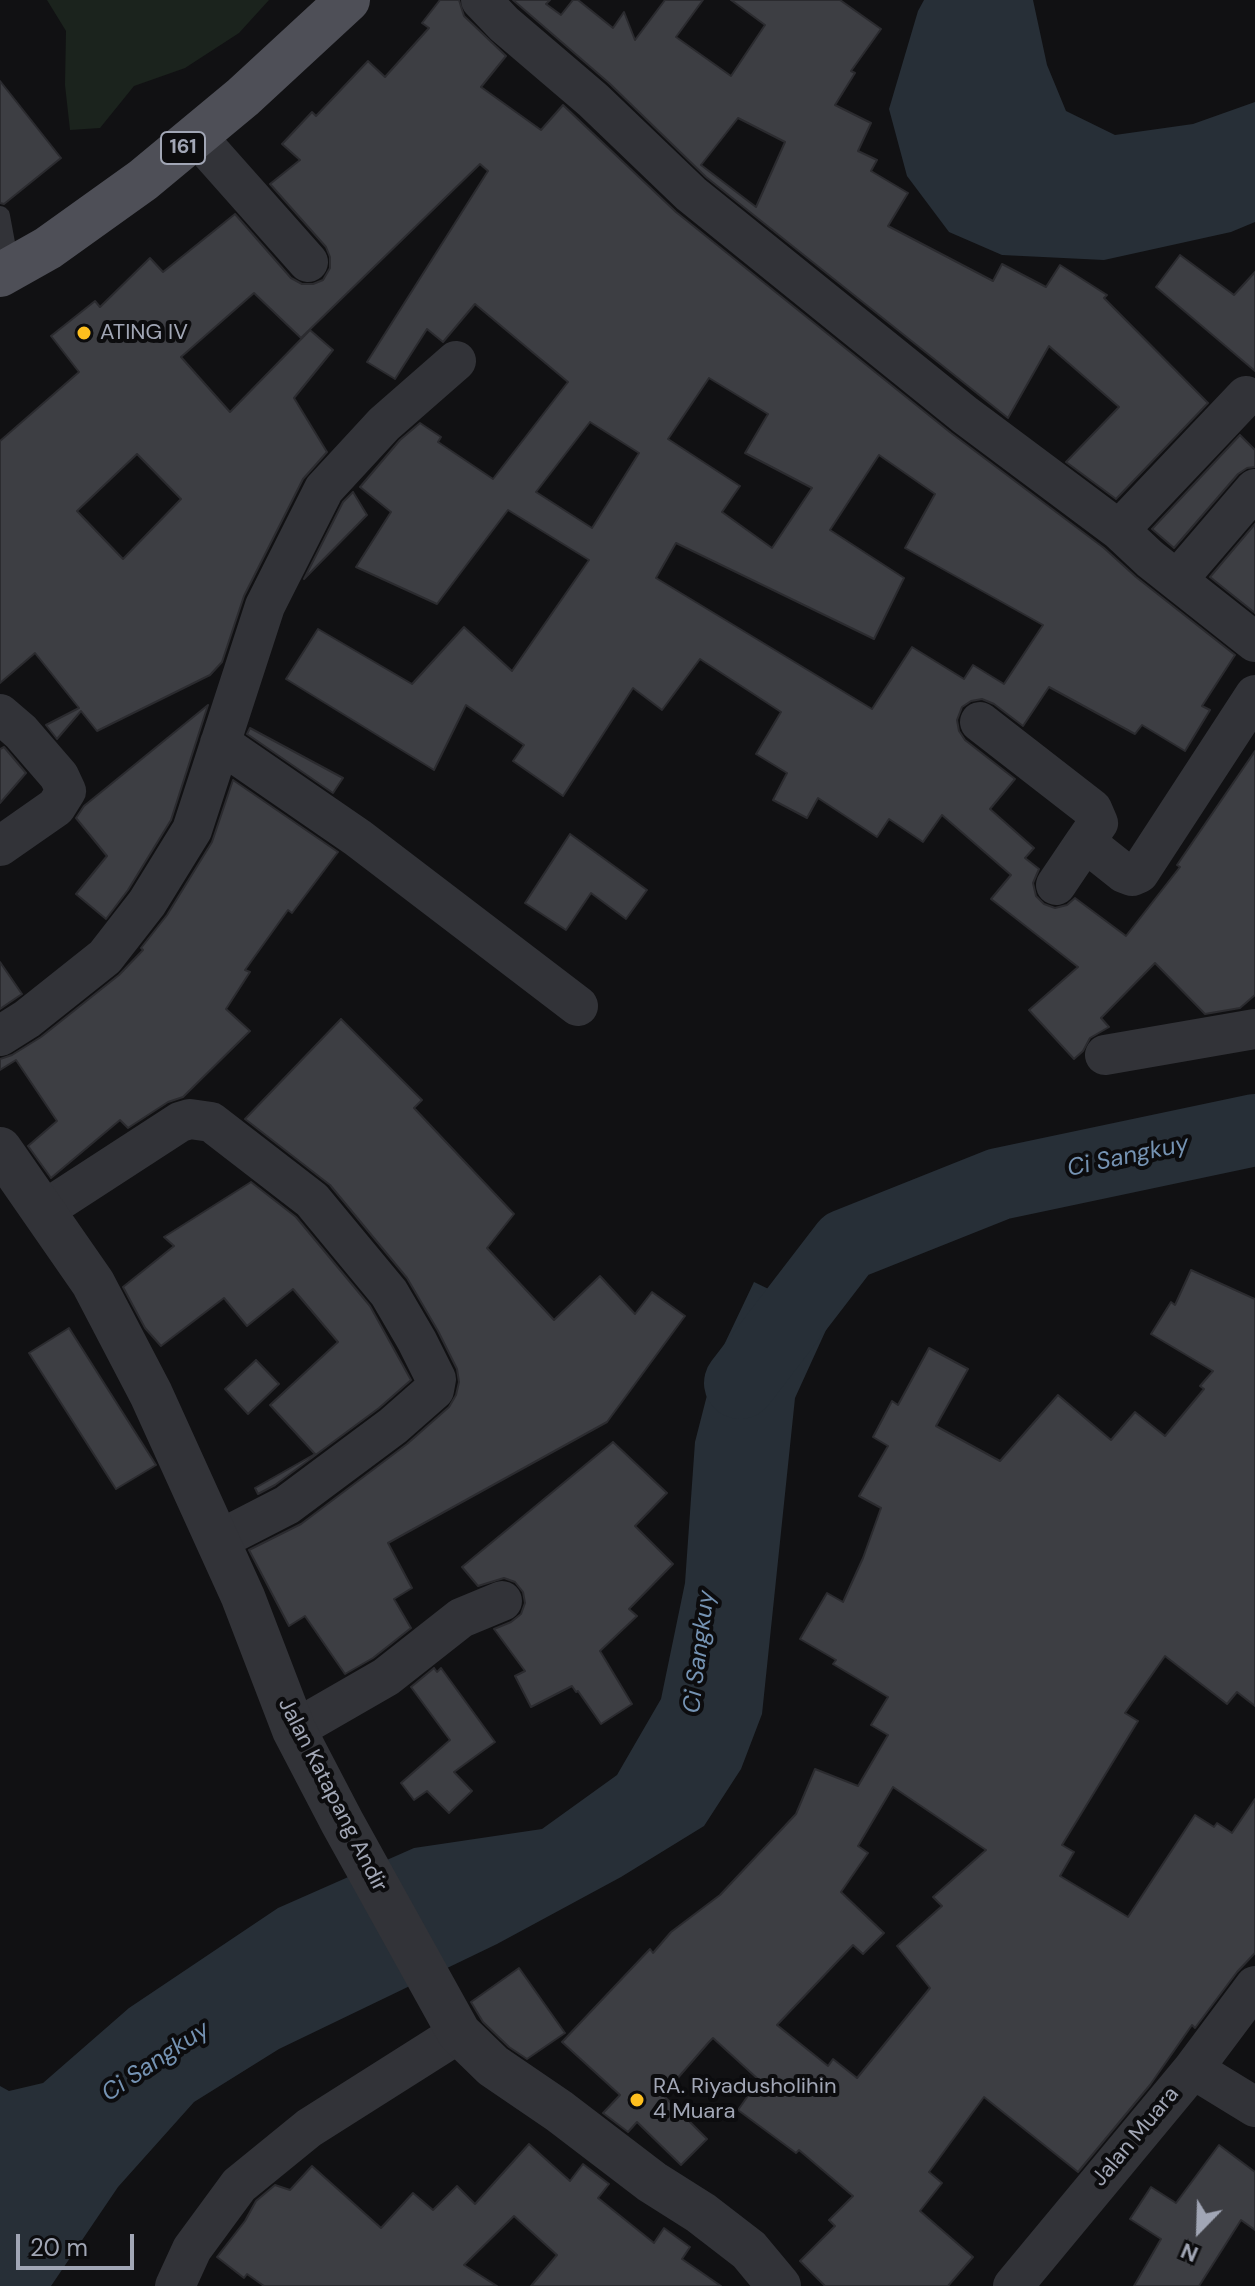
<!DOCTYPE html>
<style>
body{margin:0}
#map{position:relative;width:1255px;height:2286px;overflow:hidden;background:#111113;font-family:"DM Sans",sans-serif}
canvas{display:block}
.north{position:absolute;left:1159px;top:2190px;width:80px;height:80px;-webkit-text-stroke:6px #0c0c0e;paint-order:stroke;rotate:203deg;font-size:22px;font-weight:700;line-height:32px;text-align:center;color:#a1a6b5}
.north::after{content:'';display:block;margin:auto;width:28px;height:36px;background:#a1a6b5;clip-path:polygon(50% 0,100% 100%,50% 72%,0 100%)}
.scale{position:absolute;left:16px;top:2234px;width:118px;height:36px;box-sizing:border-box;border:4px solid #a1a6b5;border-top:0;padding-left:10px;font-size:24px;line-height:28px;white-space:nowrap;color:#a1a6b5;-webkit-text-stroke:6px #0c0c0e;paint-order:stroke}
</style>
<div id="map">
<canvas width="1255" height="2286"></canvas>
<div class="north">N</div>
<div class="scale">20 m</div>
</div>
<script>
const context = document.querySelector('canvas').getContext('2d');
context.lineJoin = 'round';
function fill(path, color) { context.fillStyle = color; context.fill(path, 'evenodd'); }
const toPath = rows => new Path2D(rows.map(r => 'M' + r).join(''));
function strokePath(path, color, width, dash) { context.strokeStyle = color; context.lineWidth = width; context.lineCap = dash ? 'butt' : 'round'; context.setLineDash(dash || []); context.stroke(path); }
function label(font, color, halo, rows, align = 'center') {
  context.font = font + ' "DM Sans",sans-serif'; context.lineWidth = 8; context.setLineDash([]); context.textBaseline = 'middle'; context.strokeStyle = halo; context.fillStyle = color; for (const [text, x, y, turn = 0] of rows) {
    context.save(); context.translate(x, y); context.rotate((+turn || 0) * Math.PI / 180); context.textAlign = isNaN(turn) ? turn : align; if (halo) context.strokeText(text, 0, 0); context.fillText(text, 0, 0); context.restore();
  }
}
fill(toPath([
 [47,0,269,0,239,33,185,68,134,86,100,128,70,130,65,85,66,31]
]), '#1b231d');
fill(toPath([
 [924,0,1033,0,1047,65,1066,111,1115,135,1193,124,1255,102,1255,222,1231,232,1104,260,1002,255,949,232,907,176,889,109,918,11],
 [754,1282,831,1319,795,1398,762,1714,741,1769,704,1826,621,1877,497,1944,279,2049,194,2102,118,2187,51,2286,0,2286,0,2086,9,2091,43,2083,129,2008,278,1908,414,1848,542,1829,617,1775,661,1699,685,1583,695,1442,715,1364]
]), '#272f37');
strokePath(toPath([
 [740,1383,846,1245,999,1184,1255,1130]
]), '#272f37', 72);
const building = toPath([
 [440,0,459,0,464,16,506,56,481,87,541,130,563,105,676,212,951,433,1104,548,1136,577,1235,655,1202,706,1210,710,1185,751,1142,725,1135,734,1049,687,1023,726,994,704,982,699,971,701,962,707,957,720,959,731,965,740,1015,779,990,809,1034,848,1025,858,1039,869,1033,883,1036,896,1044,904,1055,908,1067,905,1075,898,1126,936,1180,867,1177,865,1255,751,1255,995,1240,1008,1205,1014,1155,963,1101,1018,1109,1027,1090,1038,1083,1051,1074,1059,1029,1010,1078,967,991,899,1011,875,942,815,923,842,889,819,877,837,818,798,807,818,773,800,787,773,756,754,781,712,700,659,662,710,633,688,563,796,513,761,524,745,466,705,434,770,286,679,318,629,412,684,464,627,512,671,589,560,508,510,437,604,356,567,391,512,360,487,400,440,420,423,441,437,438,442,493,479,568,382,475,304,443,342,427,329,395,379,367,362,488,171,480,164,301,338,254,293,181,357,230,412,310,330,333,350,294,398,327,452,303,479,244,596,222,662,210,675,97,731,81,711,57,739,46,725,79,708,35,653,0,683,0,441,79,372,51,336,95,301,100,307,150,258,163,272,235,214,291,278,302,284,313,284,323,280,330,268,330,257,326,247,270,184,300,160,282,144,312,112,316,116,368,61,385,77,429,28,422,23,440,0],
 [709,378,768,414,745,453,812,488,772,548,722,512,740,486,668,439,709,378],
 [590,422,639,453,592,528,536,492,590,422],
 [137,454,181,499,123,559,77,511,137,454],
 [879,455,935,494,905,548,1043,625,1004,684,973,665,964,679,912,647,872,709,656,578,676,543,874,639,904,578,830,530,879,455],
 [513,0,550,0,546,4,561,15,573,0,578,0,613,28,624,12,635,40,665,0,703,0,676,37,731,76,765,25,731,0,840,0,881,29,851,71,855,73,835,105,871,123,858,151,877,160,871,171,908,193,888,226,993,281,1002,264,1046,287,1060,265,1107,295,1104,298,1208,403,1116,499,1066,462,1119,407,1049,346,1008,418,706,177,609,83,513,0],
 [738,118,785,142,756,207,701,165,738,118],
 [0,81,61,158,4,204,0,203,0,81],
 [1180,255,1234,295,1255,272,1255,371,1156,287,1180,255],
 [1240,435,1255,450,1255,467,1247,468,1238,474,1174,548,1152,529,1240,435],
 [353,492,367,515,304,579,343,502,353,492],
 [1255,524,1255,613,1210,577,1255,524],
 [208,705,171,820,128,890,106,919,76,894,107,856,76,818,84,806,208,705],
 [250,728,343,778,333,793,247,734,250,728],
 [4,747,26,773,0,803,0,749,4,747],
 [233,780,338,852,292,913,288,910,245,970,250,972,226,1009,250,1031,183,1097,168,1102,128,1128,120,1120,51,1178,28,1146,57,1121,16,1060,0,1070,0,1059,12,1055,41,1037,119,975,143,950,141,948,167,915,212,842,233,780],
 [570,834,647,890,626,919,591,893,566,930,525,903,570,834],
 [0,962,22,994,0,1009,0,962],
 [341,1019,422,1100,414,1108,514,1214,487,1248,554,1320,600,1276,635,1314,652,1292,685,1316,607,1422,388,1543,412,1588,394,1599,411,1628,373,1658,345,1674,305,1616,289,1626,249,1550,301,1524,407,1444,449,1407,456,1395,459,1382,457,1369,438,1331,407,1278,330,1185,245,1119,341,1019],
 [251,1182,296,1217,370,1306,411,1380,379,1408,275,1485,258,1494,255,1488,315,1454,270,1405,338,1342,293,1289,247,1326,224,1298,161,1346,145,1328,123,1287,174,1246,164,1237,251,1182],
 [1191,1270,1255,1299,1255,1706,1237,1692,1227,1704,1165,1656,1125,1713,1138,1721,1062,1845,1074,1852,1060,1876,1128,1917,1195,1815,1214,1827,1217,1823,1232,1833,1255,1799,1255,1953,1237,1972,1195,2028,1192,2025,1150,2085,1078,2172,984,2097,929,2172,942,2183,920,2211,973,2257,948,2286,825,2286,800,2261,835,2226,829,2220,853,2196,799,2150,796,2153,738,2110,759,2080,713,2038,709,2042,663,2095,707,2139,681,2165,637,2122,628,2132,603,2113,620,2095,562,2042,650,1949,653,1953,671,1932,720,1895,796,1814,815,1769,858,1786,888,1735,871,1725,888,1697,833,1664,836,1660,800,1639,827,1593,843,1602,863,1558,881,1508,859,1496,888,1446,873,1437,892,1401,898,1405,929,1348,968,1369,936,1426,1000,1461,1058,1395,1111,1440,1135,1412,1165,1436,1204,1389,1200,1386,1213,1371,1151,1334,1171,1302,1175,1305,1191,1270],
 [893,1787,986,1850,933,1897,942,1906,897,1946,930,1988,857,2078,833,2059,828,2066,777,2025,853,1945,863,1954,884,1933,841,1892,868,1853,858,1846,893,1787],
 [69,1328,156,1465,116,1489,29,1353,69,1328],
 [256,1360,279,1384,248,1414,225,1389,256,1360],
 [613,1442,667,1493,635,1526,673,1564,629,1609,637,1616,600,1651,632,1704,601,1724,578,1691,576,1692,572,1686,531,1707,515,1676,525,1671,494,1629,511,1622,521,1614,525,1603,523,1592,515,1582,504,1578,478,1586,462,1567,613,1442],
 [434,1668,437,1672,441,1668,495,1742,454,1772,472,1791,449,1813,427,1791,414,1800,401,1783,450,1740,411,1687,434,1668],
 [519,1968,565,2033,527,2059,509,2047,483,2022,471,2002,519,1968],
 [529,2144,570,2181,583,2164,609,2184,598,2198,654,2243,664,2228,690,2247,682,2259,721,2286,531,2286,557,2255,514,2216,464,2265,497,2286,264,2286,247,2274,244,2278,217,2257,245,2221,256,2201,275,2185,290,2190,312,2166,381,2228,413,2193,433,2210,457,2186,475,2204,529,2144],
 [1219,2145,1255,2172,1255,2230,1241,2220,1199,2286,1134,2286,1161,2239,1130,2219,1151,2187,1176,2203,1219,2145]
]);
fill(building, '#3d3e43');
strokePath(building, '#2b2b2f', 2);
strokePath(toPath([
 [0,216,10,270]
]), '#323338', 20);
strokePath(toPath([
 [481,0,504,24,593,100,691,194,965,415,1119,530,1150,559,1255,642],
 [197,137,308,262],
 [1119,530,1246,396],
 [1177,580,1255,489],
 [0,714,21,732,59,776,66,791,56,807,0,846],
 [980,722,1092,809,1098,823,1085,842,1124,873,1132,876,1139,873,1255,695],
 [220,743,358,838,578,1006],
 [1056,885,1085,842],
 [0,1036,27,1019,105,957,147,903,192,830,265,606,324,489,384,424,456,361],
 [1105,1055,1255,1029],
 [43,1211,180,1122,190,1119,211,1122,312,1200,389,1293,417,1341,436,1379,434,1390,393,1426,287,1505,217,1541],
 [294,1730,386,1677,461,1618,502,1601],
 [1193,2069,1255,2107],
 [175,2286,192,2249,239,2185,309,2128,459,2033],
 [1013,2286,1193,2069,1255,1986]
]), '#323338', 40);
strokePath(toPath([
 [0,1149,93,1283,151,1394,243,1597,294,1730,342,1822,459,2033,493,2066,559,2111,652,2182,701,2213,749,2250,779,2286]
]), '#323338', 44);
strokePath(toPath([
 [0,275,48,248,143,180,243,97,348,0]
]), '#4e4f57', 44);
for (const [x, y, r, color] of [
 [84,333,8,"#febf1e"],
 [637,2100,8,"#febf1e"]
]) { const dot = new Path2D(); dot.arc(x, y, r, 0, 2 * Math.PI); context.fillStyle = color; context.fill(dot); strokePath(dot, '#0c0c0e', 3); }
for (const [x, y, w] of [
 [183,148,44]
]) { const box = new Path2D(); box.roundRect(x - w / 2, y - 16, w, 32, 6); context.fillStyle = '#0c0c0e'; context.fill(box); strokePath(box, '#a1a6b5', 2); }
label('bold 20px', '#a1a6b5', null, [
 ["161",183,148]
]);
label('22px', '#a1a6b5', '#0c0c0e', [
 ["ATING IV",100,333],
 ["RA. Riyadusholihin",653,2087],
 ["4 Muara",653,2112]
], 'left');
label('22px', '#a1a6b5', '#0c0c0e', [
 ["Jalan Katapang Andir",332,1795,63],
 ["Jalan Muara",1136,2137,-50]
]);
label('italic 24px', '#7593b3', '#0c0c0e', [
 ["Ci Sangkuy",1128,1157,-12],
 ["Ci Sangkuy",700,1652,-83],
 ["Ci Sangkuy",156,2062,-34]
]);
</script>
